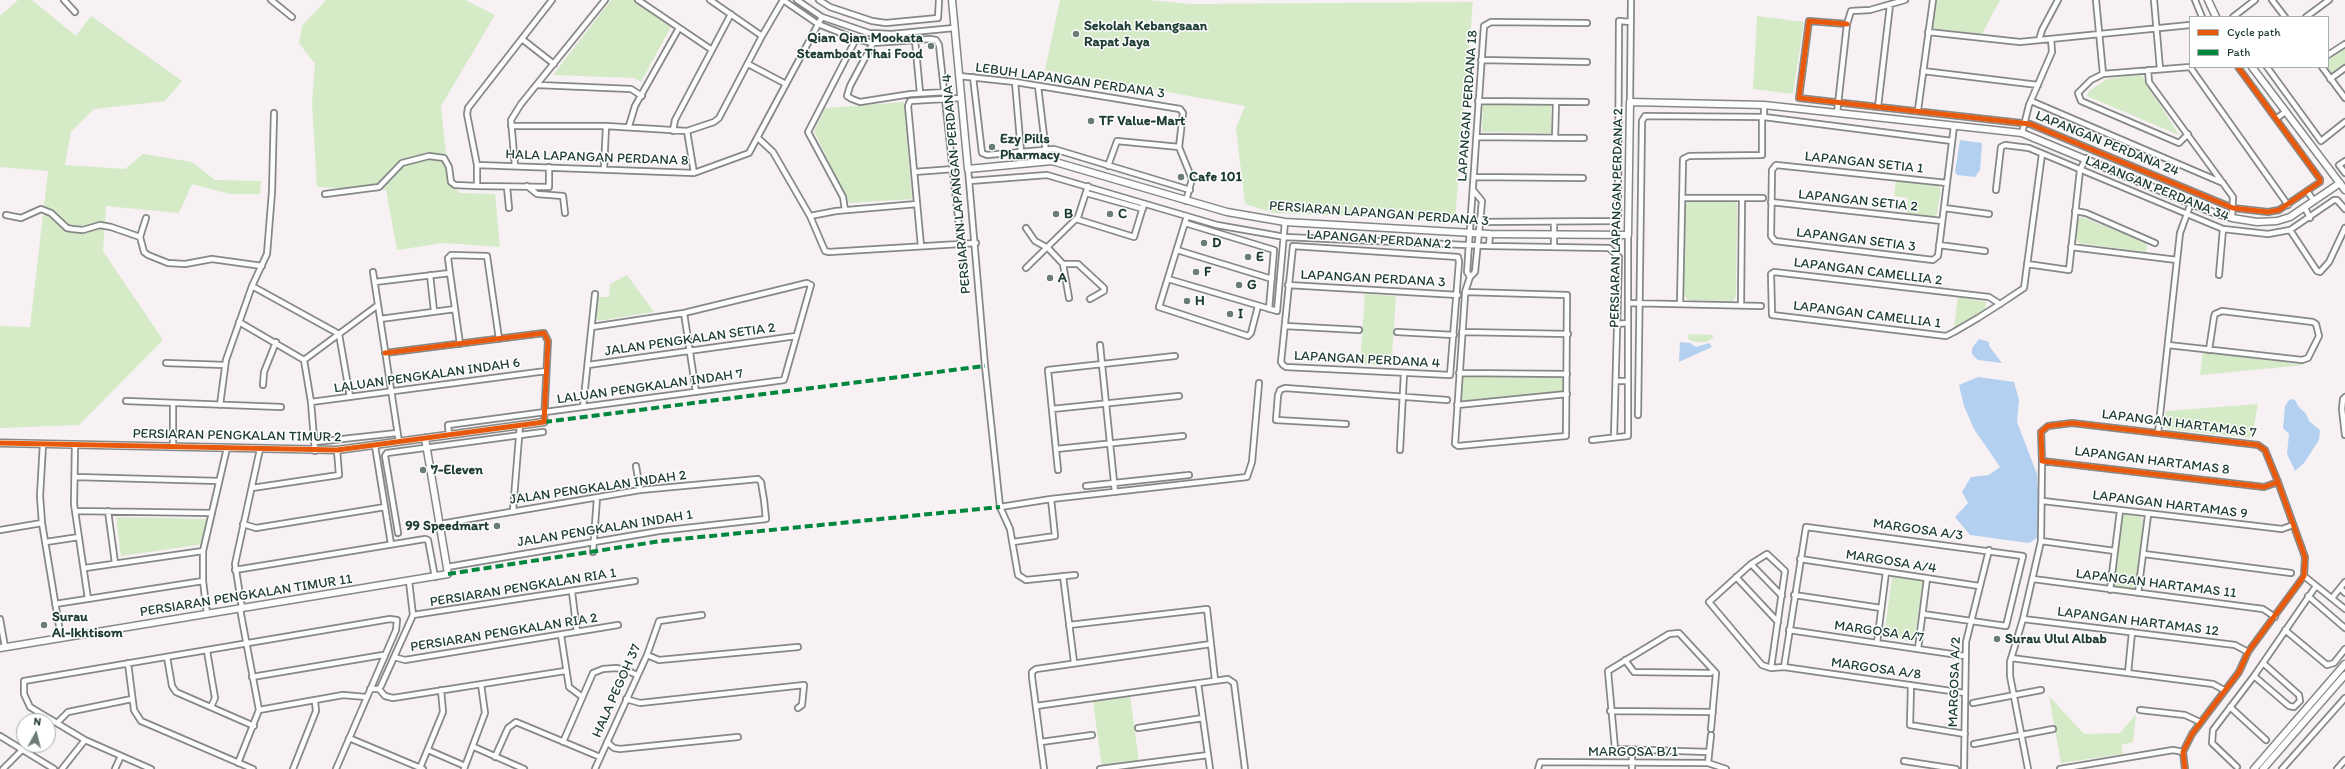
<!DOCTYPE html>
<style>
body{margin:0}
#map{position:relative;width:2345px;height:769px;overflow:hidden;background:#f7f1f4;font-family:Itim,sans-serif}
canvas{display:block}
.legend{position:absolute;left:2189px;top:16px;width:140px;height:52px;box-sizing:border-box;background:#fff;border:1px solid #a5b1ae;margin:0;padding:5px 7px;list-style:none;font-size:12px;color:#1f3d34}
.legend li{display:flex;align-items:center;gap:8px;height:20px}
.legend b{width:20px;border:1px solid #a5b1ae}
.north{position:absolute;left:16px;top:713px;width:40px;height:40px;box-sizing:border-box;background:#fff;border:1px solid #a5b1ae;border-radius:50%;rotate:7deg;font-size:11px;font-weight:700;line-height:16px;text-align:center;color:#1f3d34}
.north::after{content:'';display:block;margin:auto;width:14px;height:18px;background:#6b7c77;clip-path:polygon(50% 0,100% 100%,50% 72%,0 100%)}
</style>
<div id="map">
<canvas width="2345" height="769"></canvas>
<ul class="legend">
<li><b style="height:5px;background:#e8590c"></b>Cycle path</li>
<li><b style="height:5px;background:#00873e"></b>Path</li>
</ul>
<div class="north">N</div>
</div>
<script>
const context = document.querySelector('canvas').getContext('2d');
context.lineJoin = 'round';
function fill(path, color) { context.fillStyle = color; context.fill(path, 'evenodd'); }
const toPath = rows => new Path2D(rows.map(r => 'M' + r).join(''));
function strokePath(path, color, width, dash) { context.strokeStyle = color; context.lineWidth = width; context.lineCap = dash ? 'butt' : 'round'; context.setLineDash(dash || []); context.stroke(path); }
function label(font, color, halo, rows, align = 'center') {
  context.font = font + ' Itim,sans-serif'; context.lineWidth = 3; context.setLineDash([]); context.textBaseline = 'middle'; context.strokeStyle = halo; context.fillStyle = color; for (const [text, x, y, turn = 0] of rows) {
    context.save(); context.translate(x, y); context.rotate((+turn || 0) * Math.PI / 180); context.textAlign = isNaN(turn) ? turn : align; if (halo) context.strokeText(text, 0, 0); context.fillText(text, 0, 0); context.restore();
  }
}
fill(toPath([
 [18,0,32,0,76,36,91,16,182,81,165,101,94,109,71,132,65,165,125,169,143,154,192,162,215,180,261,181,260,194,230,194,192,184,179,213,106,206,103,251,163,340,79,425,0,428,0,326,30,327,48,171,0,167,0,16],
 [326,0,465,0,495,15,441,106,449,182,460,193,495,194,500,247,444,243,397,250,386,190,317,187,312,103,315,64,299,43,302,26],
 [611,0,634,0,672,25,641,82,634,78,553,75],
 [1060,0,1148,0,1190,4,1473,2,1455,220,1274,213,1245,204,1236,128,1245,106,1045,70],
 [1935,0,2000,0,1982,34,1932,28],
 [1757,16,1804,22,1793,94,1753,89],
 [2345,48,2345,64,2331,74,2326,67,2328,67,2328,60],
 [2141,74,2174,127,2179,135,2087,96,2089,91,2107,79],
 [904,102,912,199,849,203,814,131,825,108],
 [1483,104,1551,105,1551,133,1482,132],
 [1896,180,1938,185,1941,189,1937,214,1934,217,1907,213,1908,198,1894,196],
 [1688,200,1733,201,1737,204,1736,296,1733,301,1688,300,1683,295,1684,206],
 [2082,217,2147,243,2146,252,2079,243,2076,237,2078,220],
 [627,275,654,312,598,321,596,317,598,297,609,297,610,284],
 [1365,294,1396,296,1392,356,1382,356,1382,365,1360,364],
 [1958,297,1986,302,1985,310,1954,328],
 [1689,334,1713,335,1713,338,1706,342,1695,342,1688,339],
 [2203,352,2305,365,2200,375],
 [1462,376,1564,376,1564,391,1460,401],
 [2258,404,2252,438,2168,429,2164,427,2166,411],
 [2122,514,2141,517,2143,521,2136,586,2131,589,2113,587],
 [116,517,210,519,204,544,121,556],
 [1892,577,1923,581,1914,642,1884,637],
 [1130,695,1139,762,1102,767,1093,701],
 [2049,696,2084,734,2120,733,2136,714,2133,742,2121,745,2123,754,2061,763]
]), '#d5eac7');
fill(toPath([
 [1960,140,1982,143,1980,170,1975,177,1957,175,1955,172],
 [1979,339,1989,342,1989,346,2002,363,1978,360,1972,354,1972,348],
 [1680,342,1690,343,1696,347,1709,343,1712,347,1679,362],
 [1978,377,2014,382,2019,400,2017,422,2037,474,2039,508,2037,538,2029,543,1970,535,1955,517,1968,503,1962,492,1971,477,1989,475,2000,467,1974,429,1964,406,1959,385],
 [2290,399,2295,400,2298,406,2306,414,2310,422,2320,430,2319,440,2304,463,2295,471,2287,454,2289,434,2283,428,2285,406]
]), '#b3d0f1');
const street = toPath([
 [64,0,75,12],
 [271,0,292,17],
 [638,0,712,50],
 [710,0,762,36],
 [783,0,818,24,856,39,873,43,930,39,936,40,939,45,961,244],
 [797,0,822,17,869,33,892,34,954,28],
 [819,0,830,7,872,21,886,23,938,18,939,0],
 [2096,0,2103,74],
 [2154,0,2160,69],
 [2195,0,2202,17],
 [2272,0,2285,17],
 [2233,17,2255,0],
 [2306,17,2329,0],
 [1847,24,1809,21,1799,98,2030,124,2233,208,2268,212,2279,210,2320,182,2320,179,2238,67],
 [1928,32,2020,42,2190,25],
 [522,39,554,64],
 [915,40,920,93],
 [2039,40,2042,30,2058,0],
 [873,43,850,86,847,96,852,99,860,102,911,94,946,92],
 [2328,55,2345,44],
 [1481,60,1587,62],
 [748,64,786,84],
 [2190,67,2288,205],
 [2267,67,2321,141,2345,122],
 [2322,67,2345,98],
 [2148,70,2149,82,2233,197,2232,218],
 [1923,71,2038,85],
 [959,76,1015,82,1180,109,1183,113,1179,147,1192,179,1186,201],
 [973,77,982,153,987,155,1054,149,1190,190],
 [2330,79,2345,68],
 [1015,82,1021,152],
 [538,85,631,89,642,96],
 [1038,86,1047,161],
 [1478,101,1586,102],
 [2031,101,2223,183],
 [1630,102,1631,0],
 [1764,105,1764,117],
 [1878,107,1890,5],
 [1918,110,1933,0],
 [1837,113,1847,24,1851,11,1870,10,1905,0],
 [2276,119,2285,112],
 [511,126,606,126,687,131,714,122,719,118,762,36,783,0],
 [629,126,635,106,679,28],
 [673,131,675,120,731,14],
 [687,131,694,173],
 [2022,133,2029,105,2052,52,2051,39],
 [2188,134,2179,143,2081,101,2078,93,2091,80,2103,74,2190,67],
 [1477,137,1584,138],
 [758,138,773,152,810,216,825,251,829,252,976,243],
 [1555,138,1556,102],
 [2345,161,2339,165,2345,173],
 [477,165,694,173,749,153,822,17],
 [515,166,511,120,521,104,605,0],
 [1108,166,1117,141,1179,147],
 [604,168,606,126],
 [968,169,985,366,1000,507,1010,529,1018,575,1026,580,1075,575],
 [914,172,954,169],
 [1474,177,1583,178],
 [970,181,1047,175,1217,225,1285,237,1489,246],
 [1947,183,1776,165,1772,170,1771,236,1775,241,1933,260,1938,256,1954,126],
 [477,186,549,187,549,167],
 [527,186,537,194,563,196,565,213],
 [507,187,509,208],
 [1996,190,2001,147,2005,145,2029,148,2223,229,2268,234,2290,230,2334,200,2337,200,2345,209],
 [2307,191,2314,201],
 [1086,193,1143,209],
 [325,194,379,187,402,163,429,156,444,158,449,167,451,182,455,185,477,186,477,165,467,114,468,108,552,0],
 [1682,198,1763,198],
 [1771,202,1942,221],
 [1944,208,1989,214],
 [2305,208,2310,218],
 [845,210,843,197,808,132,856,39],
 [2075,211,2086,213,2155,243],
 [6,215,21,218,41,209,51,213,67,228,72,229,83,230,100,225,111,227,140,237,144,252,148,255,168,263,185,264,212,259,262,266],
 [810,216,836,211,917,204],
 [1187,216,1159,307,1248,336,1251,333,1258,306],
 [1076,219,1134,237,1144,204],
 [1480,222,1615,221,1618,216,1618,202,1619,21,1631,22],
 [1185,223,1274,250,1269,309],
 [1554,223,1554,247],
 [1026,228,1035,241,1048,248,1063,264,1069,298],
 [2290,230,2317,271,2320,272,2329,262,2345,228],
 [1490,234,1489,246,1609,248,1619,257,1614,437],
 [140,237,146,218],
 [1939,245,1985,251],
 [921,246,908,106,910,101,961,98],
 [1293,246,1458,257,1459,262,1450,375,1286,367,1283,365,1281,362,1293,246],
 [2071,247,2177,260],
 [1177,250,1272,279],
 [1063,264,1078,264,1104,288,1104,291,1090,299],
 [2027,264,2069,270,2080,170,2086,158],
 [1026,268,1078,217,1088,186],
 [373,272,399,442],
 [430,275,434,311],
 [2219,275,2223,229],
 [1470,277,1467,272,1484,26,1491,22,1587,23],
 [1168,279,1277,311,1285,222],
 [375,282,450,273],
 [1288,285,1458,295],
 [252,286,339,334,378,305],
 [1465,292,1567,295,1566,436,1458,446,1455,444,1465,295,1465,292,1470,277,1475,272,1480,222,1482,201,1473,190],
 [1628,303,1761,306],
 [1680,304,1683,159,1689,156,1762,155,1762,117],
 [2000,304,1989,297,1774,272,1771,274,1772,315,1946,336,1954,332,1978,318,2000,304,2024,288,2042,154],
 [1741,305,1742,198],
 [684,313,696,392],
 [380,319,455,309],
 [239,322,304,360],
 [1616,324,1628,323],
 [1285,326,1359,330],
 [1397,332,1454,335],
 [1462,332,1568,334],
 [460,344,450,273,448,258,451,255,487,256,499,339],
 [1100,345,1115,492],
 [2168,345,2302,360,2308,358,2319,336,2316,324,2313,322,2222,311,2215,314,2214,317,2209,350],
 [385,353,544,333,548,341,544,422],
 [304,360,339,334,350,397],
 [304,360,311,402,315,451],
 [166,363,225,365],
 [588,365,796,336],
 [1459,373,1567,374],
 [1616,381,1628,381],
 [263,385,264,372,276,342],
 [2345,397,2343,399,2342,409,2345,435],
 [126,401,281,407],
 [311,402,546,371],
 [220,405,226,360,252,286,267,254,272,192,274,113],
 [1457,405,1567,394],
 [583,407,595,294],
 [1052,409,1179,396],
 [1638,415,1642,121,1645,116,1764,117,1952,141],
 [1346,424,1276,420,1278,395,1280,390,1285,388,1447,400],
 [2158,433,2180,233,2191,203],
 [449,435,448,425,784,380,811,285,807,283,684,313,592,327],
 [1592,440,1628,436,1628,235],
 [315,442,397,433],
 [43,444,40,496,42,523,61,638],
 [75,445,74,504,88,599],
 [375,446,391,544],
 [173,447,173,404],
 [1056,449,1183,436],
 [1400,450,1404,373],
 [636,466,640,490],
 [1058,470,1048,370,1175,356],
 [75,477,219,481],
 [1086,486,1189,475],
 [252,488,339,475,337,450],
 [2043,501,2282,529,2293,525],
 [1000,507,1051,499,1247,477,1252,462,1259,383],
 [513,510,520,425],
 [75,511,212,513],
 [108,511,115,563],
 [243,524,256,528,385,507],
 [440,524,640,490,758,479,761,482,764,500,766,519,659,531,447,567],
 [0,530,42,523],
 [398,533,385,456,387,453,543,432],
 [2041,541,2115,551],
 [46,542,79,537],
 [1013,542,1055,536,1051,499],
 [593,552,597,498],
 [2144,554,2291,573],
 [1800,559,1979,586],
 [1751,564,1782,596],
 [85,568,203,551],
 [235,570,425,539,428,540,435,577],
 [1063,576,1074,662],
 [2304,576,2345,609],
 [1736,577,1778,622],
 [2033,579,2263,609,2275,617],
 [2340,588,2345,593],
 [2110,590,2120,511],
 [572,592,577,632],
 [2138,593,2148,515],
 [1794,595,1881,608],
 [2308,596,2345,628],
 [2332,598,2345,582],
 [55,604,203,581],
 [242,608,235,564,260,449],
 [207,614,203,581,203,551,227,448],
 [413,615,635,581],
 [0,619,5,647],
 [2023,619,2235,645,2248,652],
 [1069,625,1207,609,1215,680],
 [1789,630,1965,656],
 [2285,630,2327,665,2334,663,2345,649],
 [561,635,569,687,581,696],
 [1877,643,1886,572],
 [1918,649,1927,578],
 [207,651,215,698,211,707],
 [647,655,659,660,798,647],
 [167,657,172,686,176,692,254,726],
 [394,657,405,660,618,625],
 [2011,658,2213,684,2224,690],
 [1625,660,1634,672,1710,673,1714,671],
 [128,663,134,710,141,721,253,769],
 [1784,667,1806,527,2023,556,2006,626,1923,614],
 [1771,668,1785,571,1767,554,1751,564,1709,602,1762,665,1771,668,1784,667,1965,693],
 [2128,673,2132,632],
 [2254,676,2289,706,2294,707,2300,701,2299,695,2263,663],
 [252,677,383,655],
 [1198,683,1210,769],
 [1911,685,1910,725,1965,734],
 [370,689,379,689,381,686,413,615,409,581],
 [379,689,385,696,393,698,565,671],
 [626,699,640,703,804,685,802,705,798,708],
 [1973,703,2041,690],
 [1036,706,1228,679,1234,683,1245,769],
 [2230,707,2266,740],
 [259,710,343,695,366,697],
 [2140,710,2185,715,2200,722],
 [1610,711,1713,712],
 [58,722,68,712,132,699],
 [1138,728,1203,718],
 [0,736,54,769],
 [349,738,423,769],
 [563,742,593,673,603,669,616,668,626,670,637,675],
 [607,742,614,748,620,749,738,737],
 [1041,742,1092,735],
 [1974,744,2053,729],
 [474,747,524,769],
 [428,750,465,766],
 [1632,750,1632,769],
 [1709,752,1615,749,1608,671,1669,634,1679,633,1716,673,1711,729],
 [495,757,508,728,516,722,600,757],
 [1904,761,1956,769],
 [238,763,259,710,240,609],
 [1708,763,1711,735],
 [2237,767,2212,743,2213,730,2254,676,2316,586],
 [420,768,443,712,441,690],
 [3,769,23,749],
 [62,769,85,740],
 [115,769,121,756],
 [151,769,85,740,30,707,24,694,24,681,390,619,397,620,396,630,336,769],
 [293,769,316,711,315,702],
 [464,769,485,713,481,684],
 [595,769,647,655,659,621,702,615],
 [1044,769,1032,677,1032,672,1036,669,1211,644],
 [1100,769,1208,755],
 [1538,769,1540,762,1708,763,1726,769],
 [1964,769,1966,642,1989,550],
 [2028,769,2010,676,2010,662,2023,619,2041,541,2042,461],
 [2060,769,2173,750,2183,752],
 [2185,769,2183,752,2192,734,2239,672,2248,652,2304,576,2305,557,2278,482,2265,450,2258,445,2072,423,2048,426,2041,432,2042,461,2264,487,2278,482],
 [2282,769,2345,698],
 [2337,769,2345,760]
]);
const secondary = toPath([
 [952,0,968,169,1052,161,1227,212,1285,222,1490,234,1628,235,1630,102,1764,105,2022,133,2212,212,2232,218,2257,222,2277,221,2290,217,2340,183],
 [2208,0,2216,17],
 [2252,67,2345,190],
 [0,443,337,450,544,422],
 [0,648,448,574,425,438],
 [2254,769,2345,664],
 [2263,769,2345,675]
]);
strokePath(street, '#868888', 8);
strokePath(secondary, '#868888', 9);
strokePath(street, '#fefdfd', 4.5);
strokePath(secondary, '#fefdfd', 6);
strokePath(toPath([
 [544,422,985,366],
 [448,574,661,541,1000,507]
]), '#00873e', 4, [8, 4]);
strokePath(toPath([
 [1847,24,1809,21,1799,98,2030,124,2233,208,2268,212,2279,210,2320,182,2320,179,2238,67],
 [0,443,337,450,544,422,548,341,544,333,385,353],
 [2185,769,2183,752,2192,734,2239,672,2248,652,2304,576,2305,557,2278,482,2265,450,2258,445,2072,423,2048,426,2041,432,2042,461,2264,487,2278,482]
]), '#e8590c', 5);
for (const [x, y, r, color] of [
 [1076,34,4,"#6b7c77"],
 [931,46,4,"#6b7c77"],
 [1091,121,4,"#6b7c77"],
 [992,147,4,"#6b7c77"],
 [1181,177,4,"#6b7c77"],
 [1056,214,4,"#6b7c77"],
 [1110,214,4,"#6b7c77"],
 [1204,243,4,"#6b7c77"],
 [1248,257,4,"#6b7c77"],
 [1196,272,4,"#6b7c77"],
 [1050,278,4,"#6b7c77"],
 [1239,285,4,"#6b7c77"],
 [1187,301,4,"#6b7c77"],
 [1230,314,4,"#6b7c77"],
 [423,470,4,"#6b7c77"],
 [497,526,4,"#6b7c77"],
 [44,625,4,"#6b7c77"],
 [1997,639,4,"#6b7c77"]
]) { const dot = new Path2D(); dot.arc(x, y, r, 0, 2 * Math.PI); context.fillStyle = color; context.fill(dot); strokePath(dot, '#fff', 1.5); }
label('bold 14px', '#1f3d34', '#fff', [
 ["Sekolah Kebangsaan",1084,26],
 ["Rapat Jaya",1084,42],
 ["Qian Qian Mookata",923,38,"right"],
 ["Steamboat Thai Food",923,54,"right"],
 ["TF Value-Mart",1099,121],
 ["Ezy Pills",1000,139],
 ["Pharmacy",1000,155],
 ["Cafe 101",1189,177],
 ["B",1064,214],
 ["C",1118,214],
 ["D",1212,243],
 ["E",1256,257],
 ["F",1204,272],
 ["A",1058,278],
 ["G",1247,285],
 ["H",1195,301],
 ["I",1238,314],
 ["7-Eleven",431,470],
 ["99 Speedmart",489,526,"right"],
 ["Surau",52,617],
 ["Al-Ikhtisom",52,633],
 ["Surau Ulul Albab",2005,639]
], 'left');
label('14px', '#1f3d34', '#fff', [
 ["LEBUH LAPANGAN PERDANA 3",1070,81,8],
 ["LAPANGAN PERDANA 18",1468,106,-86],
 ["LAPANGAN PERDANA 24",2107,144,22],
 ["HALA LAPANGAN PERDANA 8",597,158,2],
 ["LAPANGAN SETIA 1",1864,163,6],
 ["PERSIARAN LAPANGAN PERDANA 4",957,184,-95],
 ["LAPANGAN PERDANA 34",2157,189,22],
 ["LAPANGAN SETIA 2",1858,201,6],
 ["PERSIARAN LAPANGAN PERDANA 3",1379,214,4],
 ["PERSIARAN LAPANGAN PERDANA 2",1617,218,-89],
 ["LAPANGAN PERDANA 2",1379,240,4],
 ["LAPANGAN SETIA 3",1856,240,7],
 ["LAPANGAN CAMELLIA 2",1868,272,7],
 ["LAPANGAN PERDANA 3",1373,279,3],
 ["LAPANGAN CAMELLIA 1",1867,315,7],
 ["JALAN PENGKALAN SETIA 2",690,340,-8],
 ["LAPANGAN PERDANA 4",1367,360,3],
 ["LALUAN PENGKALAN INDAH 6",427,376,-8],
 ["LALUAN PENGKALAN INDAH 7",650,387,-8],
 ["LAPANGAN HARTAMAS 7",2179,424,7],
 ["PERSIARAN PENGKALAN TIMUR 2",237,436,1],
 ["LAPANGAN HARTAMAS 8",2152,461,7],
 ["JALAN PENGKALAN INDAH 2",598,488,-8],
 ["LAPANGAN HARTAMAS 9",2170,505,7],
 ["JALAN PENGKALAN INDAH 1",605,529,-9],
 ["MARGOSA A/3",1918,530,8],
 ["MARGOSA A/4",1891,562,9],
 ["LAPANGAN HARTAMAS 11",2156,584,7],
 ["PERSIARAN PENGKALAN RIA 1",523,588,-9],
 ["PERSIARAN PENGKALAN TIMUR 11",246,596,-9],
 ["LAPANGAN HARTAMAS 12",2138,622,7],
 ["MARGOSA A/7",1879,632,8],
 ["PERSIARAN PENGKALAN RIA 2",504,633,-9],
 ["MARGOSA A/8",1876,669,8],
 ["MARGOSA A/2",1955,682,-88],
 ["HALA PEGOH 37",617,691,-66],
 ["MARGOSA B/1",1633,752]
]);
</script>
